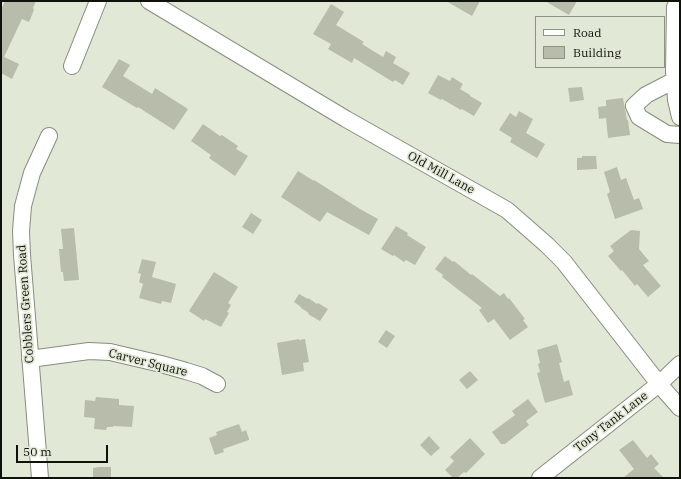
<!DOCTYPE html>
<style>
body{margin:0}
#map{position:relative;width:681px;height:479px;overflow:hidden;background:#e2e8d6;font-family:"IBM Plex Serif",serif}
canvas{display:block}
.frame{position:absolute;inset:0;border:2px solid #0f110b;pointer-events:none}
.legend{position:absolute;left:535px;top:16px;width:130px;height:52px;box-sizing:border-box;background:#e2e8d6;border:1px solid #8e9285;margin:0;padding:5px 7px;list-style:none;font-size:12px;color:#0f110b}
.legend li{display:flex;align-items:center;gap:8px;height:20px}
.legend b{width:20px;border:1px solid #8e9285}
.scale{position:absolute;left:16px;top:445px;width:92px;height:18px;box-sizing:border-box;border:2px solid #0f110b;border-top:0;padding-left:5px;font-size:12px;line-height:14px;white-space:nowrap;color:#0f110b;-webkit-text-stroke:3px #e2e8d6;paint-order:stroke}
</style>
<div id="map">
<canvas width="681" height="479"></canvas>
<div class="frame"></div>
<ul class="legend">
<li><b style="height:5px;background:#fff"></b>Road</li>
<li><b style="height:11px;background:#b7bcab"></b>Building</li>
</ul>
<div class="scale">50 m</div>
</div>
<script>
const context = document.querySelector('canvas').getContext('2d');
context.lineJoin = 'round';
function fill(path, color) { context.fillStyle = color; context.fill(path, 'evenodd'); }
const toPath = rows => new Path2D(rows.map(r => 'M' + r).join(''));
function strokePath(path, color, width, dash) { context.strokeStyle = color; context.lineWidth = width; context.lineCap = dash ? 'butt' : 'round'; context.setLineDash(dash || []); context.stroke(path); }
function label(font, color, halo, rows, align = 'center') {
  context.font = font + ' "IBM Plex Serif",serif'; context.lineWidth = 3.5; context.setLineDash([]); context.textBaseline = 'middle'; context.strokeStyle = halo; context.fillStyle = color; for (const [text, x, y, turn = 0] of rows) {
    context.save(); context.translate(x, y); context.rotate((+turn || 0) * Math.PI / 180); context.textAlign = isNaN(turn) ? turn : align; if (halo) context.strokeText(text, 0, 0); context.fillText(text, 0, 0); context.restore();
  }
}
fill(toPath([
 [5,1,36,1,33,8,34,10,29,22,22,19,4,57,19,64,12,79,1,73,1,10],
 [446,1,480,1,472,16],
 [545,1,577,1,569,15],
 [331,4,344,12,336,25,364,42,362,44,383,57,386,51,396,57,393,63,410,73,403,85,395,80,393,82,354,58,352,63,328,49,331,44,313,34],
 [119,59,130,65,123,76,152,94,155,88,188,109,174,130,138,107,137,108,102,87],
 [438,75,450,81,452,77,463,84,460,89,470,95,470,96,482,103,474,116,462,109,461,110,442,99,441,100,428,93],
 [582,87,584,100,570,102,568,88],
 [623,98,627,120,628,120,630,135,608,138,606,118,599,119,598,107,606,106,606,100],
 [519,111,533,119,526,133,545,144,537,158,510,142,512,138,499,130,510,113,516,117],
 [203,124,220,136,222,135,238,146,236,149,248,156,235,176,209,158,211,155,191,141],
 [582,156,596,156,597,169,577,170,577,158,582,158],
 [617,167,621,180,626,178,634,200,639,198,643,209,615,219,607,194,610,192,604,172],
 [298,171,314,181,314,180,360,209,378,219,369,235,327,212,320,222,281,197],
 [251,213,262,220,253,234,242,227],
 [396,226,408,233,407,235,426,247,415,265,406,260,404,262,394,255,393,256,381,249],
 [74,228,79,280,64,281,63,272,61,272,59,249,63,249,61,229],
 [631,230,640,231,639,249,649,261,643,265,661,286,648,297,637,284,635,286,622,270,621,271,608,256,614,251,610,246],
 [445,256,453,262,454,261,471,275,472,274,500,296,504,293,508,299,509,298,525,319,523,320,528,327,510,340,494,319,488,323,479,310,482,308,442,277,443,275,435,269],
 [142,259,156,262,152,277,176,284,171,303,162,301,161,304,139,298,143,284,139,282,141,274,138,273],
 [214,272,238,287,228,303,231,305,227,312,229,313,221,327,205,319,204,321,189,311],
 [299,294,308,299,308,298,317,304,318,303,328,309,320,321,308,314,309,313,301,308,301,307,294,302],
 [386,330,395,336,387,348,378,342],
 [299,339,299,340,305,339,309,362,303,363,304,371,282,375,277,343],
 [557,344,562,362,559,363,564,382,569,380,573,395,545,403,537,373,540,372,538,364,540,363,537,350],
 [470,371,478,380,467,389,459,380],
 [96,397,119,399,119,405,134,406,132,427,113,426,113,427,107,427,106,430,94,429,95,418,84,417,85,400,95,401],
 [528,399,538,412,526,421,529,425,505,444,501,444,492,432,515,415,512,411],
 [239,424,242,432,246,430,249,439,249,440,223,449,224,452,215,455,209,438,217,435,216,432],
 [429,436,440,448,431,456,420,445],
 [470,438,485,454,466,473,464,472,457,478,453,478,445,470,454,461,450,457],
 [633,440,647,458,651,454,659,464,654,468,664,478,623,478,634,469,619,450],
 [99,467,111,467,111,478,93,478,93,468]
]), '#b7bcab');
const minor = toPath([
 [149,1,346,119,507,210,547,245,564,262,659,384,680,408],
 [678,1,675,7,674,72,676,100,680,117],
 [72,66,98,1],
 [675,80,646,95,634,106,639,117,667,134,680,135],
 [30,359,89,351,110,352,161,364,186,371,202,376,217,384],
 [40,478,22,255,21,231,23,206,32,173,49,136],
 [540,478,659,384,680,364]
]);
strokePath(minor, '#878d7c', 18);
strokePath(minor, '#fff', 16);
label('12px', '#0f110b', '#e2e8d6', [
 ["Old Mill Lane",441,173,29],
 ["Cobblers Green Road",26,304,-94],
 ["Carver Square",148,363,14],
 ["Tony Tank Lane",611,422,-38]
]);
</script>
